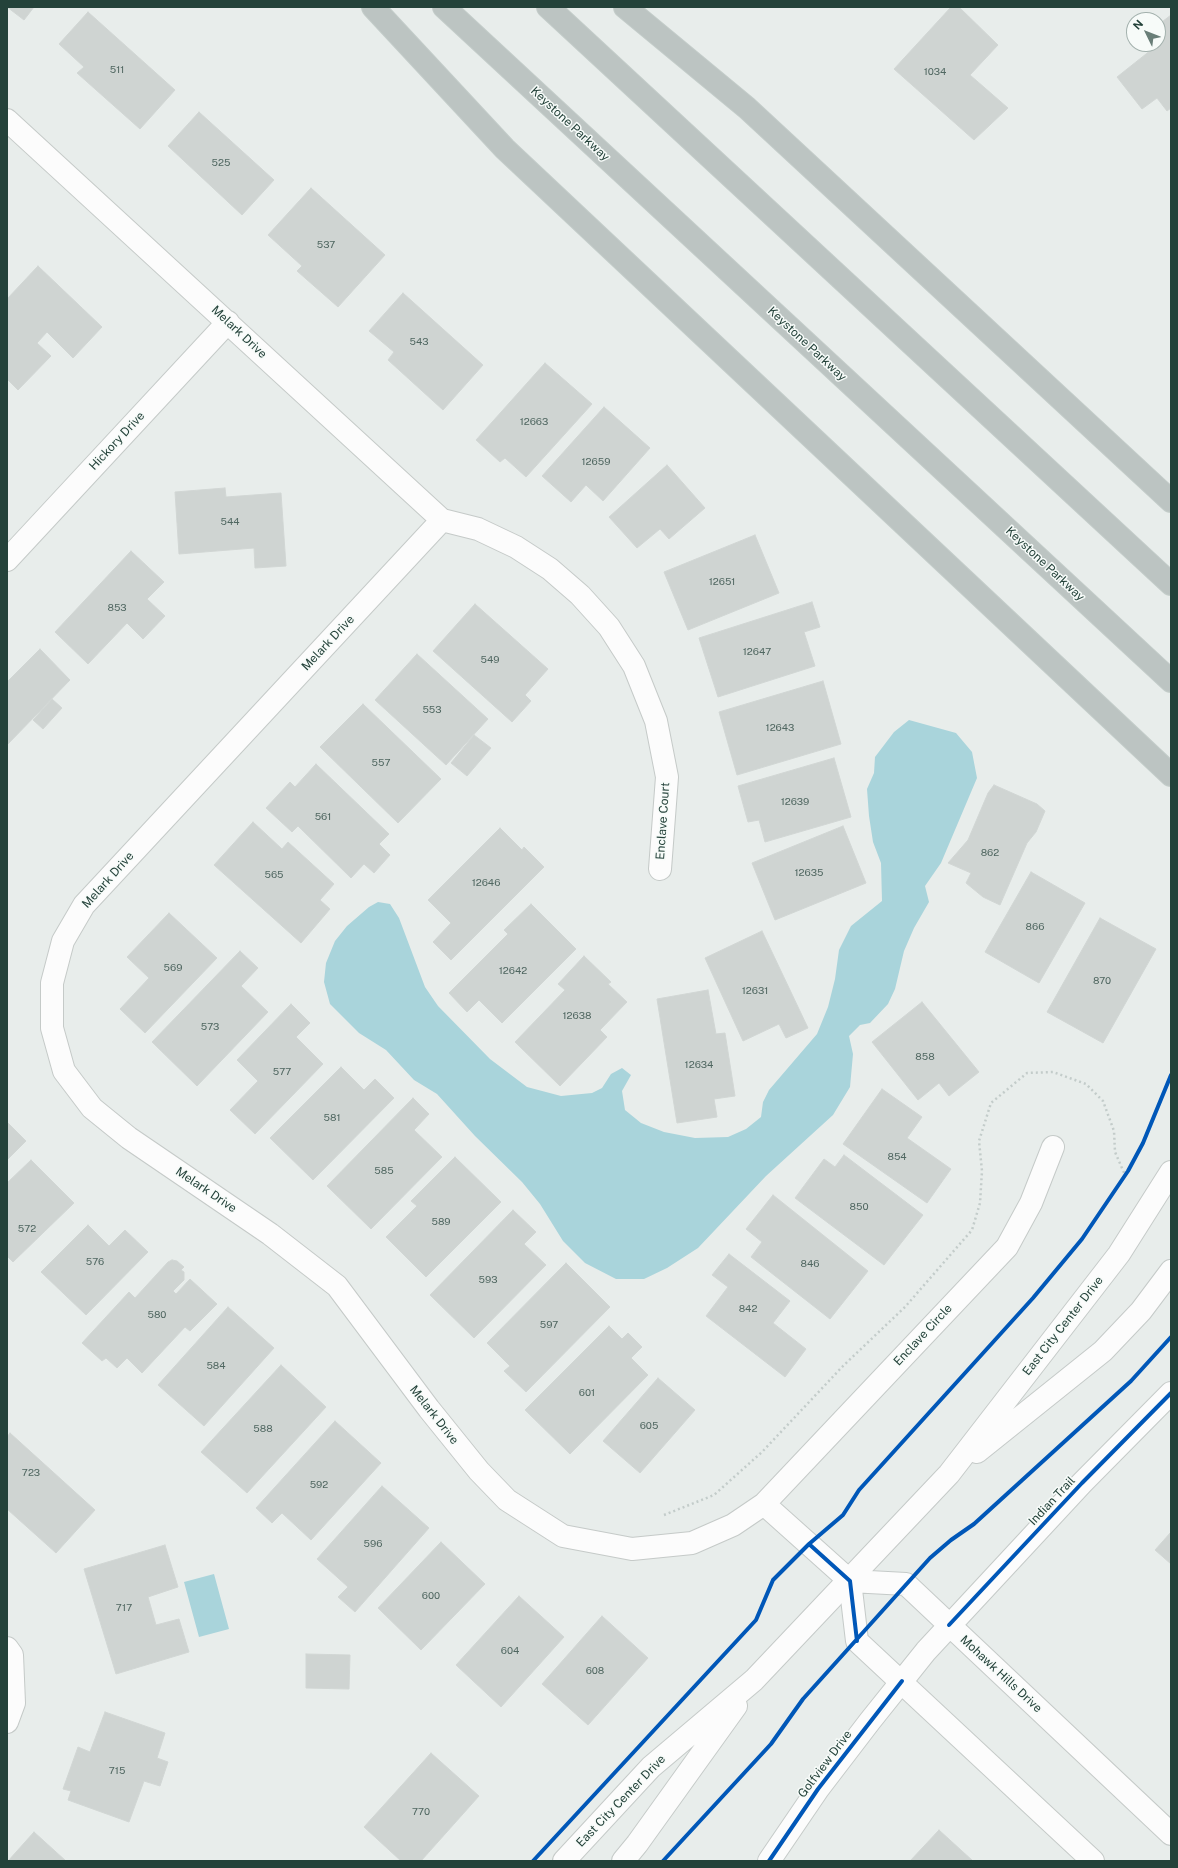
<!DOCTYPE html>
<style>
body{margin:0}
#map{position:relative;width:1178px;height:1868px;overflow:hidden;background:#e8edeb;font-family:"Public Sans",sans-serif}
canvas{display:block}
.frame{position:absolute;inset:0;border:8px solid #24423a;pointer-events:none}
.north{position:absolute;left:1126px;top:12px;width:40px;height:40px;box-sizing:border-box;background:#f7fbf9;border:1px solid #a3b1ad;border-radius:50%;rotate:313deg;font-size:11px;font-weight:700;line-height:16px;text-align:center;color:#24423a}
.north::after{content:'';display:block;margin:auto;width:14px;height:18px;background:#697e78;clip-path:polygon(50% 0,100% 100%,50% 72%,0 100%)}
</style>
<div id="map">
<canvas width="1178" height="1868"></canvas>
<div class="frame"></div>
<div class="north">N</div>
</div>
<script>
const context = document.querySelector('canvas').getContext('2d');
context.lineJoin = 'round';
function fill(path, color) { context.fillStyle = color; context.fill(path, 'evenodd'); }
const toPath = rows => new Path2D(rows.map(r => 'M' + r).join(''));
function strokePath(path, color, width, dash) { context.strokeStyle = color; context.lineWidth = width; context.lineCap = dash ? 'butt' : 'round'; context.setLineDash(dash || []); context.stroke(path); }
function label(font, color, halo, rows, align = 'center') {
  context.font = font + ' "Public Sans",sans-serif'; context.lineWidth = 3; context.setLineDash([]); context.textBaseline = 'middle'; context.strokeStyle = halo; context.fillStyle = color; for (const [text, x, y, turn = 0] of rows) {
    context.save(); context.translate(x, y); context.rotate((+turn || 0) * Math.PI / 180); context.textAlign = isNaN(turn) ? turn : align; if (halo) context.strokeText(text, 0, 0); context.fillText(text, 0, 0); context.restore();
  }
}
fill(toPath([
 [909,720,956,733,972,752,977,778,941,863,925,886,929,902,914,928,904,951,895,989,888,1004,870,1023,860,1025,849,1036,853,1054,850,1087,833,1115,766,1176,698,1248,667,1268,644,1279,616,1279,585,1263,563,1241,540,1204,522,1182,475,1136,437,1094,414,1080,386,1050,359,1033,330,1004,324,982,326,963,335,941,347,926,369,907,378,902,390,904,399,918,425,987,438,1006,490,1059,527,1087,561,1096,592,1093,602,1088,611,1074,622,1068,631,1075,622,1091,625,1110,641,1123,664,1132,695,1138,728,1137,746,1129,761,1117,763,1102,769,1090,817,1034,828,1007,835,979,839,950,851,926,882,901,881,863,873,842,869,816,867,789,874,773,875,757,894,732],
 [214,1574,229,1629,199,1637,184,1582]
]), '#a9d4db');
const building = toPath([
 [7,7,34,7,24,20,7,7],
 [951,7,959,7,998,45,970,75,1008,108,974,140,894,69,951,7],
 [88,12,175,90,140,129,77,73,84,67,59,44,88,12],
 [1171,15,1171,108,1167,111,1157,98,1142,109,1117,77,1151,50,1146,44,1158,44,1158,25,1171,15],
 [199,112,274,180,242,215,168,146,199,112],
 [311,188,385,255,338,307,297,271,302,266,268,235,311,188],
 [38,266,102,327,73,358,47,332,37,343,51,356,18,390,7,379,7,299,38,266],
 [403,293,483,365,443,410,388,360,394,352,369,331,403,293],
 [545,363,592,404,526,477,505,458,500,462,476,440,545,363],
 [604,407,650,448,603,501,586,485,571,502,542,476,604,407],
 [667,465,705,508,669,539,660,529,637,548,609,517,667,465],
 [225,488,226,497,281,493,286,566,255,568,254,548,179,554,175,492,225,488],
 [755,535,779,593,688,630,664,572,755,535],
 [131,551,164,582,147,599,165,616,143,639,127,623,88,664,55,632,131,551],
 [812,602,820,627,804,632,815,666,718,697,699,638,812,602],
 [475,604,548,669,525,695,531,701,512,722,433,651,475,604],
 [40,649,70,680,7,745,7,682,40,649],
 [417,654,488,719,446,765,375,700,417,654],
 [823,681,841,744,737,775,719,712,823,681],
 [52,699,62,708,43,729,33,720,52,699],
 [363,704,441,779,398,823,320,747,363,704],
 [474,735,491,748,467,776,451,763,474,735],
 [834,758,851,817,765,842,759,820,748,822,738,786,834,758],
 [316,764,389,834,379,844,390,855,374,873,364,864,351,878,298,826,292,832,266,808,290,782,295,787,316,764],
 [994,785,1037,804,1045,811,1036,832,1027,843,1000,905,983,897,966,883,971,873,948,863,968,840,988,793,994,785],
 [253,822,282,849,288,842,334,884,320,900,330,909,301,943,214,865,253,822],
 [843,826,866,883,775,920,752,863,843,826],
 [500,828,522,850,524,847,544,867,451,960,433,942,451,923,428,900,500,828],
 [1031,872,1085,903,1039,983,985,952,1031,872],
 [531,904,576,949,502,1023,479,1000,467,1012,449,993,508,934,504,930,531,904],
 [169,913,217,958,145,1033,120,1009,149,978,127,957,169,913],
 [1100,918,1156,949,1103,1043,1047,1012,1100,918],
 [762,931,808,1028,786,1038,779,1024,743,1041,705,958,762,931],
 [240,951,258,968,241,986,268,1012,197,1086,152,1042,240,951],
 [584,956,611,982,608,984,627,1002,600,1030,607,1037,560,1086,515,1042,565,990,558,984,584,956],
 [708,990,716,1034,725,1033,735,1096,714,1099,717,1117,677,1123,657,999,708,990],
 [922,1002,979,1072,949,1096,939,1083,918,1100,872,1042,922,1002],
 [291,1004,310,1023,296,1037,323,1064,255,1134,230,1110,258,1081,237,1060,291,1004],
 [341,1067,364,1090,375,1079,394,1098,313,1180,270,1138,341,1067],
 [882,1089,922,1117,907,1138,951,1169,927,1203,843,1144,882,1089],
 [413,1098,429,1114,414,1130,442,1157,371,1229,327,1186,413,1098],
 [7,1122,26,1141,7,1160,7,1122],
 [844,1155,923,1215,884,1265,795,1198,824,1159,835,1167,844,1155],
 [455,1157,501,1202,426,1277,386,1237,417,1206,411,1201,455,1157],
 [31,1160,74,1203,13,1262,7,1256,7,1183,31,1160],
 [773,1195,868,1271,830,1319,751,1257,762,1242,746,1229,773,1195],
 [513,1210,536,1232,524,1244,546,1265,474,1338,430,1295,513,1210],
 [88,1225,109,1246,125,1230,148,1252,86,1315,41,1272,88,1225],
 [729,1254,790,1301,773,1323,806,1349,785,1377,706,1316,728,1287,712,1275,729,1254],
 [172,1260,177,1261,184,1267,181,1270,184,1272,184,1280,173,1291,176,1294,190,1279,217,1304,190,1331,185,1327,142,1373,127,1358,117,1368,106,1358,102,1361,82,1343,129,1292,135,1298,168,1262,172,1260],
 [566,1263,610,1307,526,1392,504,1371,510,1366,487,1343,566,1263],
 [228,1307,274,1348,204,1426,158,1385,228,1307],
 [609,1326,622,1339,628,1333,642,1347,631,1358,648,1375,570,1454,525,1410,609,1326],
 [281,1365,326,1407,247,1493,201,1452,281,1365],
 [658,1378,695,1410,640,1473,603,1441,658,1378],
 [335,1421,381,1463,311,1540,282,1513,272,1523,256,1508,335,1421],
 [10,1433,95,1510,56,1553,7,1509,7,1437,10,1433],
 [382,1486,429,1528,355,1612,338,1597,348,1587,317,1559,382,1486],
 [1171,1532,1171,1564,1155,1550,1171,1532],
 [441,1542,485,1584,421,1650,378,1608,441,1542],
 [165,1545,178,1587,148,1597,156,1625,179,1619,189,1652,116,1674,84,1569,165,1545],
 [519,1596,564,1637,501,1707,456,1665,519,1596],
 [602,1616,648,1658,588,1725,542,1684,602,1616],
 [306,1654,350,1655,349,1689,306,1688,306,1654],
 [105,1712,165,1733,157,1758,168,1762,160,1786,144,1781,129,1822,68,1800,71,1791,63,1789,78,1747,90,1752,105,1712],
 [431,1753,479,1796,421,1861,401,1861,364,1827,431,1753],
 [939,1830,973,1861,910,1861,939,1830],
 [34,1832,66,1861,8,1861,34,1832]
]);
fill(building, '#cfd4d2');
strokePath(building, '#d1d6d4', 1);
const minor = toPath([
 [7,120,442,520,478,529,516,547,550,569,580,595,609,627,634,666,656,721,667,777,660,869],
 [442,520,84,905,63,941,52,983,52,1028,64,1071,92,1108,129,1138,270,1234,337,1286,429,1409,479,1471,507,1500,563,1536,632,1549,692,1543,733,1525,764,1504,1007,1247,1031,1203,1053,1147],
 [7,560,228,322],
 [764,1504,850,1581],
 [850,1581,906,1584,1171,1834],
 [850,1581,857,1641,1093,1861],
 [7,1648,12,1655,14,1703,7,1722],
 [769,1861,818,1789,870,1721,926,1651,1082,1483,1171,1393]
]);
const tertiary = toPath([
 [977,1452,1103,1351,1141,1311,1171,1271],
 [564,1861,651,1767,754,1680,949,1474,1119,1254,1171,1172],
 [623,1861,637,1844,736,1706]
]);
const motorway = toPath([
 [373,7,505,149,1171,775],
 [444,7,1171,681],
 [548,7,1171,584],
 [625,7,747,108,1171,501]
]);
strokePath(minor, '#c5cac8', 24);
strokePath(tertiary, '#c5cac8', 24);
strokePath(motorway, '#c3ccc9', 24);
strokePath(toPath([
 [664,1515,714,1495,762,1452,843,1366,905,1307,972,1230,980,1203,982,1171,979,1141,991,1103,1027,1073,1053,1072,1086,1084,1103,1101,1114,1131,1115,1152,1125,1175]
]), '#c3ccca', 2.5, [2, 3]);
strokePath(minor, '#fcfcfc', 22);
strokePath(tertiary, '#fcfcfc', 22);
strokePath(motorway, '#bcc4c2', 22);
strokePath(toPath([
 [809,1544,850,1581,857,1641],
 [949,1625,1082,1483,1171,1393],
 [533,1861,756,1620,773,1580,809,1544,843,1515,859,1490,1033,1298,1082,1239,1128,1171,1143,1143,1171,1075],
 [663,1861,771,1744,803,1699,930,1558,951,1540,974,1524,1131,1381,1171,1337],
 [769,1861,818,1789,902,1681]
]), '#0057b8', 4);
label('10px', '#506761', null, [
 ["511",117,70],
 ["1034",935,72],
 ["525",221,163],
 ["537",326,245],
 ["543",419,342],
 ["12663",534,422],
 ["12659",596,462],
 ["544",230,522],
 ["12651",722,582],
 ["853",117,608],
 ["12647",757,652],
 ["549",490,660],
 ["553",432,710],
 ["12643",780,728],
 ["557",381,763],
 ["12639",795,802],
 ["561",323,817],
 ["862",990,853],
 ["12635",809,873],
 ["565",274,875],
 ["12646",486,883],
 ["866",1035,927],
 ["569",173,968],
 ["12642",513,971],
 ["870",1102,981],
 ["12631",755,991],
 ["12638",577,1016],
 ["573",210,1027],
 ["858",925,1057],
 ["12634",699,1065],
 ["577",282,1072],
 ["581",332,1118],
 ["854",897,1157],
 ["585",384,1171],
 ["850",859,1207],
 ["589",441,1222],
 ["572",27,1229],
 ["576",95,1262],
 ["846",810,1264],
 ["593",488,1280],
 ["842",748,1309],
 ["580",157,1315],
 ["597",549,1325],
 ["584",216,1366],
 ["601",587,1393],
 ["605",649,1426],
 ["588",263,1429],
 ["723",31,1473],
 ["592",319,1485],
 ["596",373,1544],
 ["600",431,1596],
 ["717",124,1608],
 ["604",510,1651],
 ["608",595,1671],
 ["715",117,1771],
 ["770",421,1812]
]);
label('12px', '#24423a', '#f7fbf9', [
 ["Keystone Parkway",570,124,43],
 ["Melark Drive",239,332,43],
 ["Keystone Parkway",807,344,43],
 ["Hickory Drive",117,441,-47],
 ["Keystone Parkway",1045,564,43],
 ["Melark Drive",328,643,-47],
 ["Enclave Court",663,821,-86],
 ["Melark Drive",108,880,-48],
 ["Melark Drive",206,1190,34],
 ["East City Center Drive",1063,1326,-52],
 ["Enclave Circle",923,1335,-47],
 ["Melark Drive",434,1415,52],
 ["Indian Trail",1052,1501,-47],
 ["Mohawk Hills Drive",1001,1674,43],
 ["Golfview Drive",825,1764,-53],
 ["East City Center Drive",621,1801,-46]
]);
</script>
